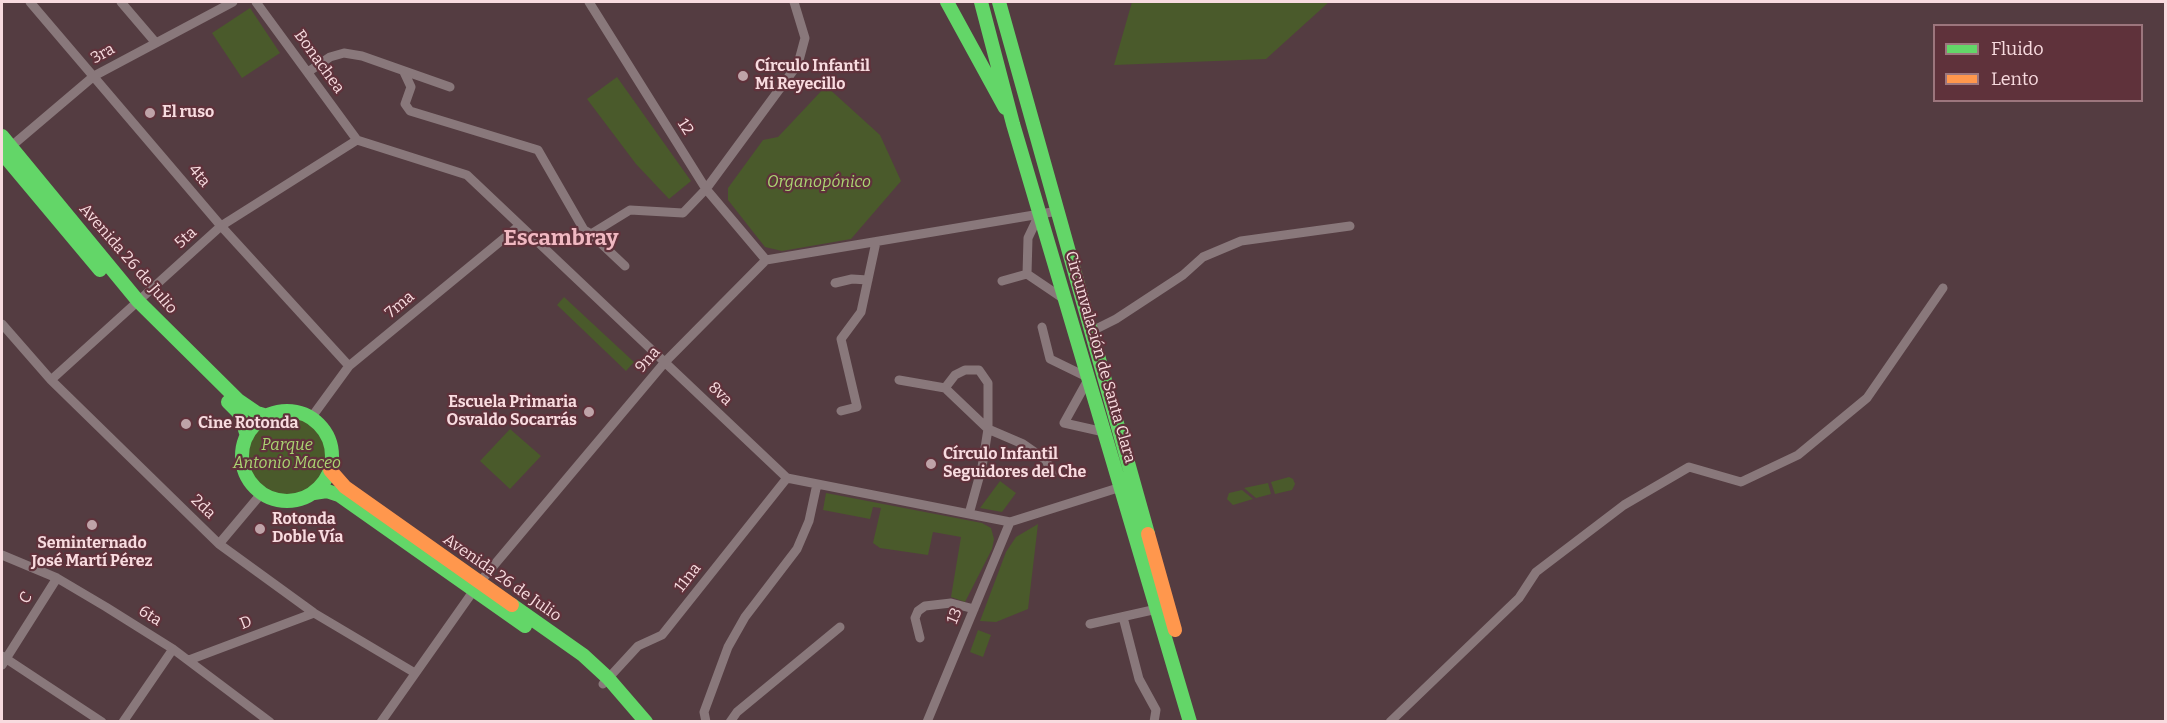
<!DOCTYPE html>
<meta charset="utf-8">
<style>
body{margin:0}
#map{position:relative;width:2167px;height:723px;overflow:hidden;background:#543c41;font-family:Bitter,serif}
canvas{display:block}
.frame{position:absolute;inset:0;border:3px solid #f8dbdf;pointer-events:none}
.legend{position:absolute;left:1933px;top:24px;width:210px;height:78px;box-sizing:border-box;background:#5f323b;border:2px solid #9c767d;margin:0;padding:8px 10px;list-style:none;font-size:18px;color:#f8dbdf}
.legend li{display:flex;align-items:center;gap:12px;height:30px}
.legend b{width:30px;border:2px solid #9c767d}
</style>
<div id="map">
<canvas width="2167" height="723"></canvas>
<div class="frame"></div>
<ul class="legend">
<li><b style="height:8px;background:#63d668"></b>Fluido</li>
<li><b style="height:8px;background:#ff974d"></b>Lento</li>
</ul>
</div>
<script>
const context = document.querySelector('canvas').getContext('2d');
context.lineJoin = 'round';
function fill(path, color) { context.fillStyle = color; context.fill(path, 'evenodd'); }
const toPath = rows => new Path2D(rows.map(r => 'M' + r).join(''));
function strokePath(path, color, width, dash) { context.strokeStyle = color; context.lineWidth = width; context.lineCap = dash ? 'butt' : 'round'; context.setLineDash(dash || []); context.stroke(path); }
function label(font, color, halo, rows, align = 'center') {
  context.font = font + ' Bitter,serif'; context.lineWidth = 4.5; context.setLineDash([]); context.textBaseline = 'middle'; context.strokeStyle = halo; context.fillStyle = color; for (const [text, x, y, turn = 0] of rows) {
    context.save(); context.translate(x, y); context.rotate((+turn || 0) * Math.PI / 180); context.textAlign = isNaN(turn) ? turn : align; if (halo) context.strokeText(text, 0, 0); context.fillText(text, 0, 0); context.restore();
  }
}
fill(toPath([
 [1132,2,1329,2,1266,59,1114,65],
 [250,8,280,53,242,78,212,33],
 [617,77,691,181,669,199,636,164,587,99],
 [826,86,880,135,901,181,851,239,782,251,765,247,728,200,728,188,763,140,778,137],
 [564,297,634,362,626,371,557,305],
 '246 455a41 41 0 1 1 82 0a41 41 0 1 1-82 0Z',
 [510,429,541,456,510,489,480,461],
 [1289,477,1293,479,1295,484,1292,490,1275,494,1271,482],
 [1000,481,1016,493,1002,512,980,508],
 [1268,483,1271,494,1256,498,1244,488],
 [1242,490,1253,499,1233,505,1227,499,1229,493],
 [826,493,982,523,991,528,994,539,992,549,965,602,951,597,961,537,933,532,928,555,880,548,873,543,881,508,873,507,870,519,823,510],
 [1038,524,1028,609,996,622,980,621,1006,552,1016,537],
 [978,630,991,635,983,657,970,652]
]), '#4a5a2b');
strokePath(toPath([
 [30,2,221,226,349,366],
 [121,2,156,43],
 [256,2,357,140],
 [589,2,706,189,766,260],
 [308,72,330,57,344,53,362,56,450,87],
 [404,72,411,87,405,104,410,111,538,150,584,230,591,234,625,266],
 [357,140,467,175,787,478,1010,522,1121,487],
 [8,149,94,76,233,2],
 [1039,215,1028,238,1027,274,1064,299],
 [591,234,630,210,683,213,706,189,798,64,805,38,794,2],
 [1002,281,1027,274],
 [835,283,852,279,868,280],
 [2,324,51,380,219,544,314,613,415,673],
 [1042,327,1050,359,1089,378,1064,423,1104,432],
 [1092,331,1116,319,1183,275,1203,257,1241,241,1350,226],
 [51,380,221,226,357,140],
 [899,380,945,388,988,429,1023,444,1046,460,1052,474],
 [945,388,955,375,965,370,979,370,988,383,988,429,982,467,969,514],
 [841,411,857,407,841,339,861,312,876,242],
 [311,418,349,366,519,226],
 [219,544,261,494],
 [2,555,57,578,106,607,173,649,270,722],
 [1123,617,1139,679,1156,710,1154,722],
 [1090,624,1157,609],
 [920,638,915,618,918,611,925,606,951,603,974,609],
 [2,656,102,722],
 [189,660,314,613],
 [2,665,57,578],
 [603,684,638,646,662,635,787,478],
 [123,722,173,649],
 [381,722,479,583,665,362,766,260,1058,211],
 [706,722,704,712,728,647,745,617,797,549,809,521,817,484],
 [730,722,737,712,840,627],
 [927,722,1010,522],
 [1390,722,1519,598,1536,572,1624,505,1689,467,1741,482,1798,455,1867,398,1943,288]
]), '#89787b', 9);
strokePath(toPath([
 [947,2,1005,108],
 [981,2,1013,124,1190,722],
 [999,2,1148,534],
 [2,136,138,301,238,400,257,413,267,416],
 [2,153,100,270],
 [228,402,240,414,247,436],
 '242 456a45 45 0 1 1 90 0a45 45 0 1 1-90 0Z',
 [314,493,327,491,339,495,525,626],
 [512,605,583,655,608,678,646,722]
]), '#63d668', 14);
strokePath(toPath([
 [330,470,345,487,512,605],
 [1148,534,1175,630]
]), '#ff974d', 14);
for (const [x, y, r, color] of [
 [743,76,6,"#bfa3a8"],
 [150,113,6,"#bfa3a8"],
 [589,412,6,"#bfa3a8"],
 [186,424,6,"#bfa3a8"],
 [931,464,6,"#bfa3a8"],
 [92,525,6,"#bfa3a8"],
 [260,529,6,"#bfa3a8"]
]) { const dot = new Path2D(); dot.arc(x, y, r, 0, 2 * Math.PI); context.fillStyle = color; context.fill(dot); strokePath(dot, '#5f323b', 2); }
label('16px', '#f8dbdf', '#5f323b', [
 ["3ra",103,54,-29],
 ["Bonachea",319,62,54],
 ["12",685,127,58],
 ["4ta",199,176,50],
 ["5ta",186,238,-42],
 ["Avenida 26 de Julio",128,259,49],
 ["7ma",400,305,-40],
 ["Circunvalación de Santa Clara",1100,357,74],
 ["9na",648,360,-49],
 ["8va",720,394,44],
 ["2da",203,507,44],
 ["Avenida 26 de Julio",502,578,35],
 ["11na",688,578,-52],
 ["C",26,598,-57],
 ["6ta",150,616,32],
 ["13",955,616,-67],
 ["D",246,623,-21]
]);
label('bold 16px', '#f8dbdf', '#5f323b', [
 ["Círculo Infantil",755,67],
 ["Mi Reyecillo",755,85],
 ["El ruso",162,113],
 ["Escuela Primaria",577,403,"right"],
 ["Osvaldo Socarrás",577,421,"right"],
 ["Cine Rotonda",198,424],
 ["Círculo Infantil",943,455],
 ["Seguidores del Che",943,473],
 ["Rotonda",272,520],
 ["Doble Vía",272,538],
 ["Seminternado",92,544,"center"],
 ["José Martí Pérez",92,562,"center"]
], 'left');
label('italic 16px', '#abd572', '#5f323b', [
 ["Organopónico",819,183],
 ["Parque",287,446],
 ["Antonio Maceo",287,464]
]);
label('bold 22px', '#f0b8c1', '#5f323b', [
 ["Escambray",561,239]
]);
</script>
